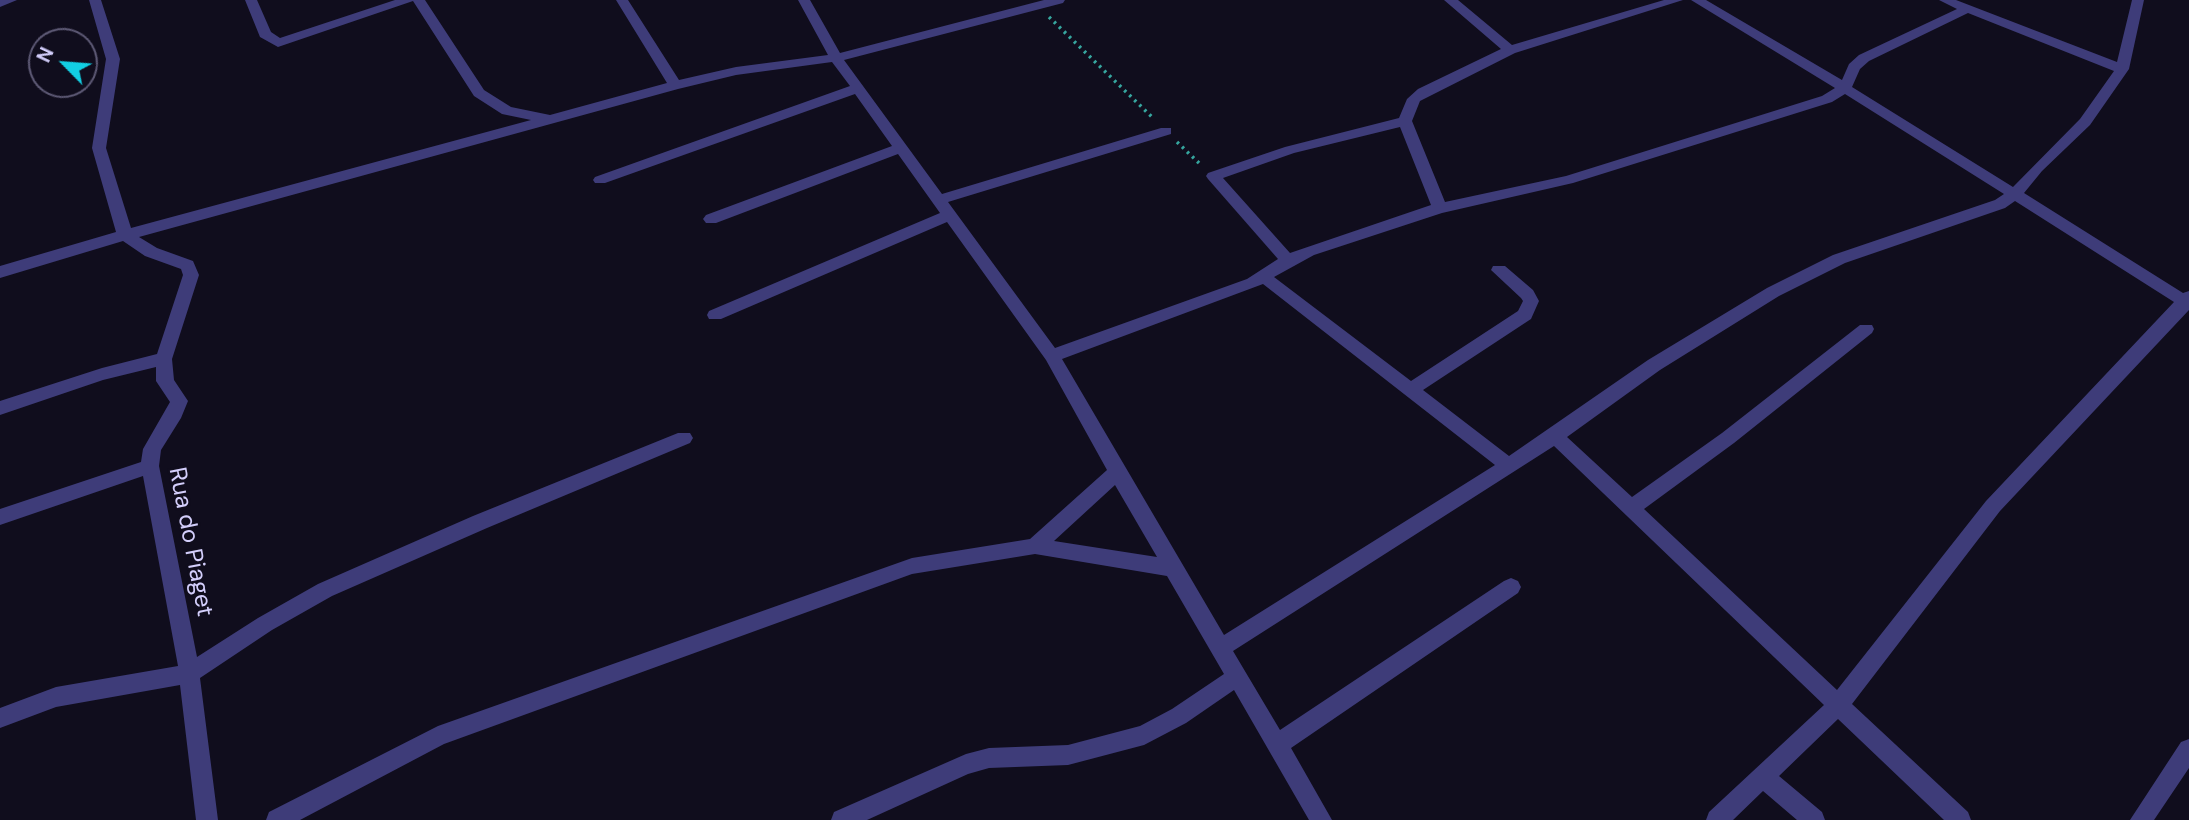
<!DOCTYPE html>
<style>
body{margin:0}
#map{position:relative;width:2189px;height:820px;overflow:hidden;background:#100d1d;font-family:"DM Sans",sans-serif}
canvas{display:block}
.north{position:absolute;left:28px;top:28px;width:70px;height:70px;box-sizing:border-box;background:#100d1d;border:2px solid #5e5a76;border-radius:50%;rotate:295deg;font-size:19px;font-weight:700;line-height:28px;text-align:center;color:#d3cefb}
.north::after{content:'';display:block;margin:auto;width:24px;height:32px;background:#12cfe3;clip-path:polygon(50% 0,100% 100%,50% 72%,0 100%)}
</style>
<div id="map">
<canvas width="2189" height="820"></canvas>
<div class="north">N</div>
</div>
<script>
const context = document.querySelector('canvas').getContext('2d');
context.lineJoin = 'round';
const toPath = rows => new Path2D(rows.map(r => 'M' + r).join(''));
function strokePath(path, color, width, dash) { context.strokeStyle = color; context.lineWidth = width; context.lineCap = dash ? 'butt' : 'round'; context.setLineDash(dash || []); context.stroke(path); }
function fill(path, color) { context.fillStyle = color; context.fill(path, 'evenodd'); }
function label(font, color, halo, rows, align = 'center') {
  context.font = font + ' "DM Sans",sans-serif'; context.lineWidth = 5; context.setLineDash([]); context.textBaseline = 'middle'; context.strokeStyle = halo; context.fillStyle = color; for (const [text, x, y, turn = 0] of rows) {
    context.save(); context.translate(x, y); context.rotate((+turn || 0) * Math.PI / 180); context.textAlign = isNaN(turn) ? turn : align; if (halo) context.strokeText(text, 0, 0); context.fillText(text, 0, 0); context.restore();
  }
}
strokePath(toPath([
 [1049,17,1153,118],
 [1177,142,1201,165]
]), '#36a69f', 3.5, [2.5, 4.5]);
fill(toPath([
 [0,0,17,0,0,7,0,0],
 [89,0,101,0,120,59,106,148,131,228,531,120,502,114,474,96,413,1,278,47,260,37,245,0,257,0,271,32,280,38,395,0,425,0,484,90,511,107,550,115,667,83,616,0,628,0,679,80,736,67,828,55,798,0,810,0,840,53,1044,0,1065,0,1063,3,844,60,942,194,1161,128,1171,128,1171,134,948,202,1055,348,1247,279,1278,259,1208,179,1206,176,1208,173,1285,147,1399,118,1407,99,1418,89,1501,49,1444,0,1458,0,1512,45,1664,0,1683,0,1515,53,1420,101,1412,121,1445,202,1566,176,1822,96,1835,88,1691,0,1706,0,1842,80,1849,64,1859,55,1957,9,1939,0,1956,0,2117,62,2132,0,2144,0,2129,69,2090,125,2042,171,2024,193,2183,293,2189,291,2189,310,2000,511,1852,704,1968,812,1971,820,1944,820,1838,719,1779,776,1822,812,1825,820,1797,820,1763,791,1733,820,1706,820,1709,812,1824,705,1554,446,1233,651,1280,730,1504,581,1511,578,1518,581,1521,587,1518,593,1291,748,1332,820,1309,820,1234,690,1186,723,1144,745,1068,765,989,768,968,774,867,820,831,820,834,812,966,754,989,748,1068,745,1140,726,1172,709,1224,674,1167,576,1035,554,912,574,444,744,300,820,266,820,269,812,438,726,912,558,1030,539,1107,470,1046,360,947,222,721,319,709,319,707,315,709,311,940,213,898,154,716,223,706,223,703,219,706,215,892,146,855,94,605,183,595,183,593,180,595,177,850,86,832,62,736,75,678,89,139,237,157,248,193,261,199,275,172,359,174,380,188,401,181,418,161,450,159,466,197,657,258,618,318,584,473,516,678,433,690,433,693,438,690,443,487,528,332,596,272,630,200,678,218,820,196,820,180,685,56,707,0,728,0,708,56,687,178,666,143,476,0,525,0,509,141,462,143,449,170,402,156,381,156,367,103,380,0,415,0,401,102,368,157,354,183,275,181,269,145,256,123,241,0,278,0,266,116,232,92,148,106,59,89,0],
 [1968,13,2114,71,2080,119,2013,187,1852,87,1860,69,1869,61,1968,13],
 [1845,94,2004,194,1995,200,1833,255,1767,288,1648,360,1509,456,1423,390,1531,319,1539,301,1533,290,1505,266,1493,266,1491,270,1521,298,1523,301,1518,311,1411,381,1274,277,1314,255,1442,213,1573,183,1832,102,1845,94],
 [1400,127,1431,205,1290,253,1223,178,1294,153,1400,127],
 [2015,201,2174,302,1986,501,1837,690,1644,509,1734,443,1872,333,1874,329,1872,325,1860,325,1722,433,1632,497,1567,437,1660,370,1779,296,1845,263,2005,208,2015,201],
 [1263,284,1495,465,1224,635,1062,359,1263,284],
 [1115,485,1157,557,1054,541,1115,485],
 [2189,739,2189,768,2154,820,2130,820,2181,742,2189,739]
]), '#3e3c79');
label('24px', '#d3cefb', '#100d1d', [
 ["Rua do Piaget",190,542,79]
]);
</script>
